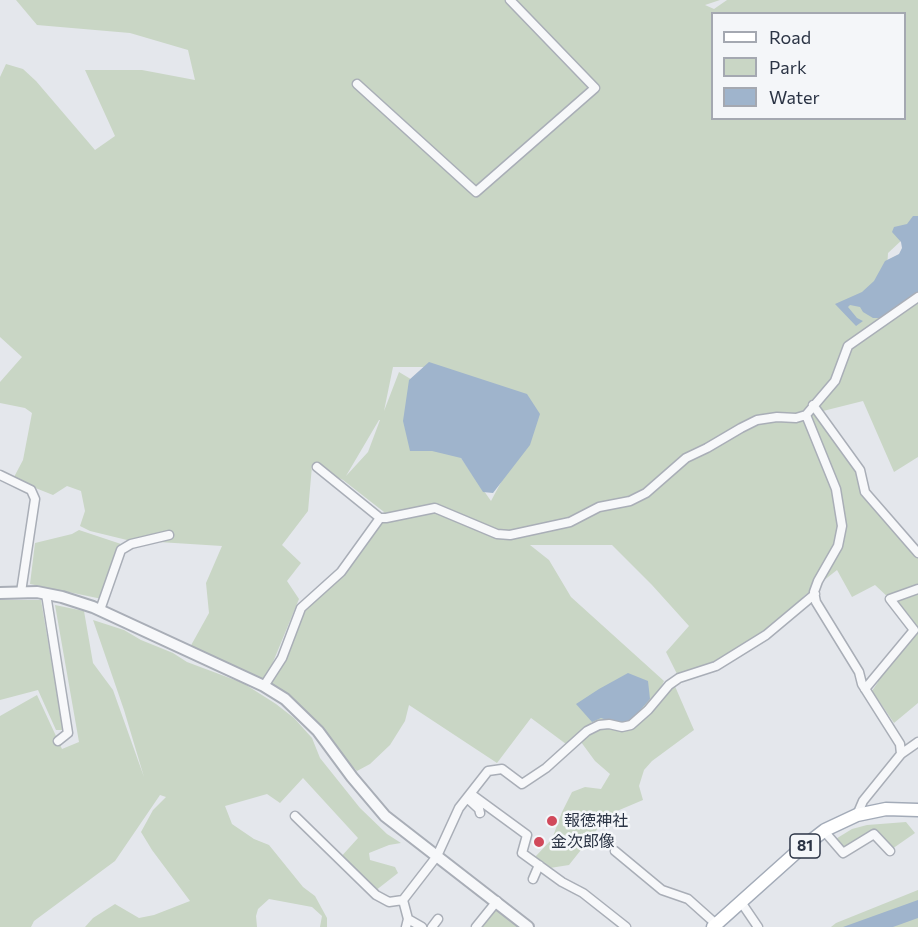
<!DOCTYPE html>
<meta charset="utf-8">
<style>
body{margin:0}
#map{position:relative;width:918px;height:927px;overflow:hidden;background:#e4e7ec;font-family:Commissioner,sans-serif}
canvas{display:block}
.legend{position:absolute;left:711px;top:12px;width:195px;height:108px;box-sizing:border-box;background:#f4f6f9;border:2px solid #a4a8b1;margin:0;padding:8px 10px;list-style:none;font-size:18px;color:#2b3445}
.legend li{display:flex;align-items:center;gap:12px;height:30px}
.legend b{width:30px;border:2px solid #a4a8b1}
</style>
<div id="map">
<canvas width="918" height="927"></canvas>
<ul class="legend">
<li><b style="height:8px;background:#fff"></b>Road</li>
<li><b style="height:16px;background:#c9d6c5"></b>Park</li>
<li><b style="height:16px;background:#9fb4cc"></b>Water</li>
</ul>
</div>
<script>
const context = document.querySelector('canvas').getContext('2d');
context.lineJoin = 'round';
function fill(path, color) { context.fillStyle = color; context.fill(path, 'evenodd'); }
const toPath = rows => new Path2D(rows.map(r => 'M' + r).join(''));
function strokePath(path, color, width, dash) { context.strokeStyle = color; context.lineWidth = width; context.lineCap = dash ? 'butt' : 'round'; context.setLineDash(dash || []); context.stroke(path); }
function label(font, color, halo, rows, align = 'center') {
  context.font = font + ' Commissioner,"Noto Sans JP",sans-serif'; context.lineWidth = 5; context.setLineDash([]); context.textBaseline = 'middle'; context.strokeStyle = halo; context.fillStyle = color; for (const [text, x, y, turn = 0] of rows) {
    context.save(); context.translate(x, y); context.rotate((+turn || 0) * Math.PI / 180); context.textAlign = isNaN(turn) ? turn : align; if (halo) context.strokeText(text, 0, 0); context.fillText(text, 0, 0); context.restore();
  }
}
fill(toPath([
 [16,0,720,0,705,5,714,9,727,0,918,0,918,225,888,253,887,269,918,289,918,457,894,472,863,401,819,412,860,470,868,496,918,546,918,703,894,723,872,691,878,682,870,684,914,630,890,599,875,585,852,597,837,570,804,596,786,616,716,666,679,678,666,652,689,626,652,585,612,545,530,545,549,560,571,597,664,681,653,704,674,684,694,730,652,761,644,770,639,786,643,800,617,811,603,822,569,865,550,868,535,857,552,839,562,812,572,792,585,787,601,789,610,774,595,761,581,742,585,736,600,728,610,728,616,726,592,722,566,744,531,718,497,763,409,705,405,721,390,745,370,764,357,771,268,686,305,611,343,575,384,512,343,480,312,466,308,511,282,545,301,563,287,581,299,599,264,684,189,649,209,613,206,583,222,546,127,540,90,531,80,526,85,511,81,491,67,486,53,495,13,479,23,460,32,413,25,408,0,403,0,382,22,357,0,337,0,77,6,64,23,69,36,81,95,150,115,136,85,70,142,70,195,80,188,50,130,33,37,25],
 [712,14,904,14,904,118,712,118],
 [393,367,424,367,508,469,491,501,461,458,414,381,399,372,384,411],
 [380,420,368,452,346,476,379,420],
 [79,530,124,545,102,599,30,584,35,543,72,534],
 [0,600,41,600,63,730,56,730,38,690,0,700],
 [55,605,84,611,93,663,113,690,144,777,124,710,93,620,124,630,141,640,173,653,187,662,243,683,276,704,294,718,312,738,320,758,360,808,387,834,401,843,389,845,369,853,370,860,395,867,398,873,375,891,339,859,358,838,303,778,280,803,267,794,225,806,232,824,254,839,269,845,303,887,315,896,327,918,327,927,320,927,322,916,312,907,269,899,258,909,256,916,257,927,85,927,93,918,115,904,139,918,154,915,190,901,152,850,141,832,153,810,166,797,160,795,115,861,34,921,31,927,0,927,0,716,37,695,62,749,79,742],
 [906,822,915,833,892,849,876,833,844,848,834,840,852,829,867,825],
 [918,890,918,927,831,927,836,923],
 [497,901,521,927,481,927]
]), '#c9d6c5');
fill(toPath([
 [913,216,918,216,918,293,908,305,880,318,873,318,863,312,860,307,850,305,848,307,857,318,863,321,856,326,835,304,862,292,874,281,885,261,899,254,902,248,901,242,892,232,894,227,907,224],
 [429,362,527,394,540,414,530,445,493,493,483,492,461,458,432,451,410,451,403,421,409,380],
 [628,673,648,681,650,699,630,722,622,725,601,718,592,722,576,704,599,689],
 [918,900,918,918,893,927,843,927]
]), '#9fb4cc');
const minor = toPath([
 [357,84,476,192,595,88,510,0],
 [813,405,860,470,865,492,918,553],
 [806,415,836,489,842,526,838,546,818,581,814,592,816,602,859,672,862,684,900,744,901,754,863,801,857,815],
 [317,467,380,518],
 [0,475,31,490,35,499,21,592],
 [46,594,68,733,58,741],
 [100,610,121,550,131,544,169,535],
 [264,686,282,658,301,608,341,572,380,518,386,518,435,508,497,534,510,535,570,522,599,507,630,501,646,493,686,458,707,448,741,428,757,420,777,417,796,418,806,415,835,381,848,346,918,297],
 [865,689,914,630,890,599,918,589],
 [901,754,918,742],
 [471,794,527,835,522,853,562,882,583,893,626,927],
 [467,798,479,809,480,813],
 [295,816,376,895,389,902,403,900,437,856,459,808,488,771,502,769,522,784,546,768,587,731,599,725,609,724,622,727,631,725,648,710,669,685,679,678,716,666,766,635,815,594],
 [824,831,843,853,874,834,890,851],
 [615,851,662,890,688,899,716,924],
 [533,879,539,865],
 [403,900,408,919,406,927],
 [741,902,758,927],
 [408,919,422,927],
 [432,927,438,919],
 [476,927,497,901]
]);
const tertiary = toPath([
 [0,593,37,592,62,597,93,607,264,686,285,699,318,731,352,777,385,816,528,927]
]);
const primary = toPath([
 [713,927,799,850,825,830,857,815,886,809,918,810]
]);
strokePath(minor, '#a9aeb7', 11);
strokePath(tertiary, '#a9aeb7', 14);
strokePath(primary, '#a3abb8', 15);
strokePath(minor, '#f7f8fa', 8);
strokePath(tertiary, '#f7f8fa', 10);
strokePath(primary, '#fff', 12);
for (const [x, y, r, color] of [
 [552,821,6,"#d1495b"],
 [539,842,6,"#d1495b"]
]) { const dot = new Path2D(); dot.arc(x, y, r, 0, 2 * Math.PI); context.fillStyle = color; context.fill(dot); strokePath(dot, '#f4f6f9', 2); }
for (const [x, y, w] of [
 [805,846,30]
]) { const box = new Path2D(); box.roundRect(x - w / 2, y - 12, w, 24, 4.5); context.fillStyle = '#f4f6f9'; context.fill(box); strokePath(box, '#2b3445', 1.5); }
label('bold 15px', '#2b3445', null, [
 ["81",805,846]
]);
label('16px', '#2b3445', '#f4f6f9', [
 ["報徳神社",564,821],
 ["金次郎像",551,842]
], 'left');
</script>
